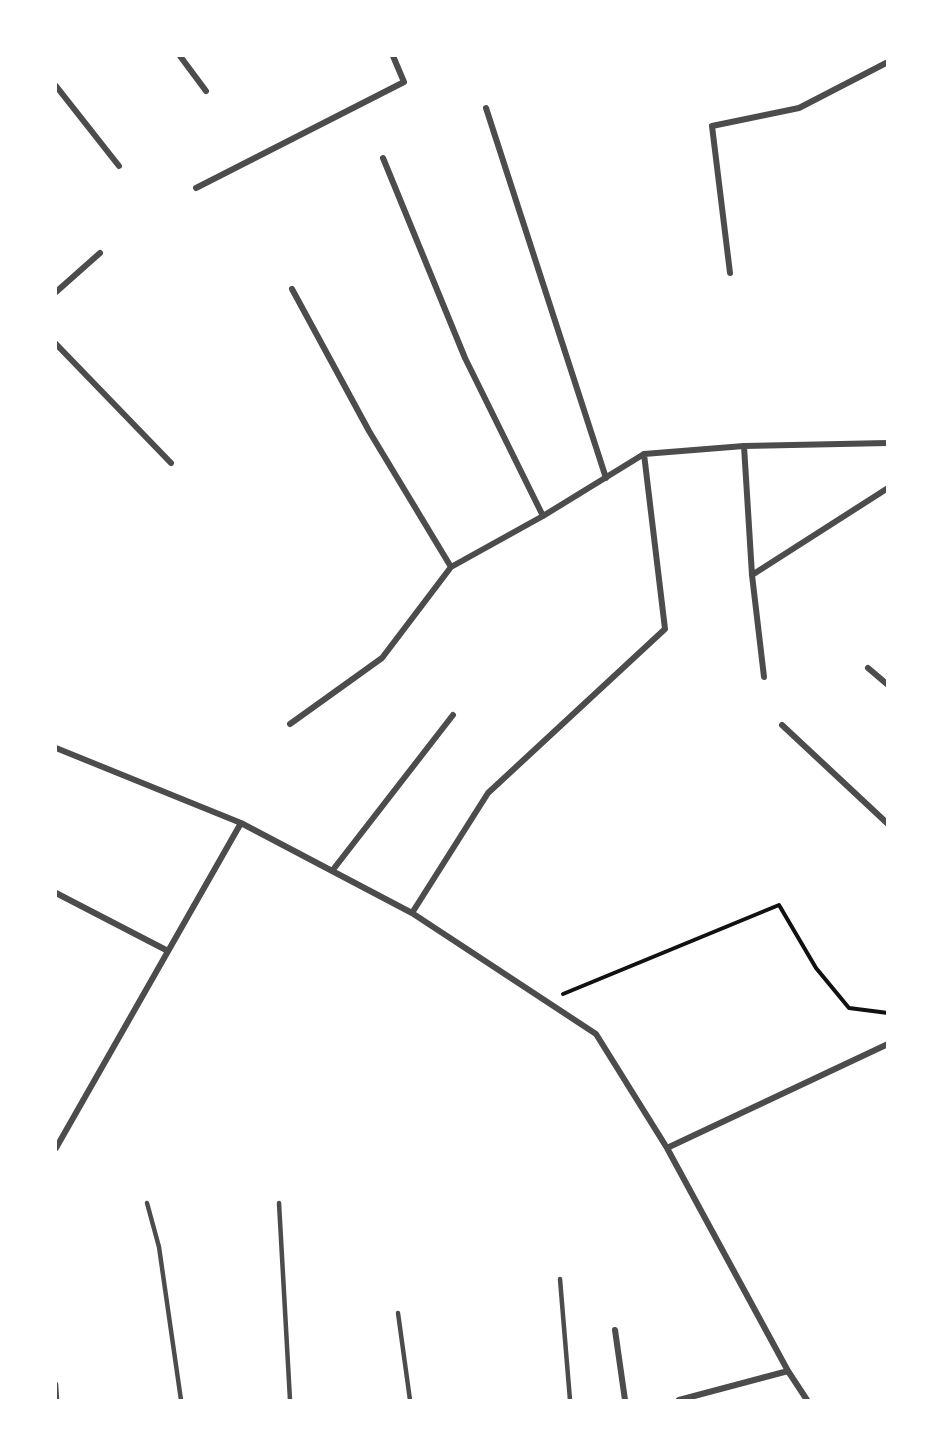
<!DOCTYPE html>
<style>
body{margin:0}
#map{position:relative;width:943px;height:1456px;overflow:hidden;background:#fff;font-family:Manrope,sans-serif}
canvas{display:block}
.frame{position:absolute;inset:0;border:57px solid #fff;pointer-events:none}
</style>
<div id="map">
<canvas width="943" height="1456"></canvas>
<div class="frame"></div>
</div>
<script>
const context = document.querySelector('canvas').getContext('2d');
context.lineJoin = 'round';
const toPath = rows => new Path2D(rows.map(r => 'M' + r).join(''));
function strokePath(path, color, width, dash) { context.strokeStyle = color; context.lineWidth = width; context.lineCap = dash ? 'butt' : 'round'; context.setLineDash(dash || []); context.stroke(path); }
strokePath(toPath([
 [563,994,779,905,816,968,849,1008,888,1013]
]), '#111', 4);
strokePath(toPath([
 [147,1203,159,1247,181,1400],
 [279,1203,290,1400],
 [560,1279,570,1400],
 [398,1313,410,1400],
 [56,1384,57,1400]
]), '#4c4c4c', 4.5);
strokePath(toPath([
 [180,56,206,91],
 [56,86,119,166],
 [486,108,606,478],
 [383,158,465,358,543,516],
 [196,188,404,82,393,56],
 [730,273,712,126,799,108,888,62],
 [292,289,369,431,451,567],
 [56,292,100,253],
 [56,344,171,463],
 [744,446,752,575,764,677],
 [752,575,888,488],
 [868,668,888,685],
 [290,724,382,658,451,567,543,516,644,454,744,446,888,443],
 [782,725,888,824],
 [56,748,241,823,412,913,596,1034,667,1148,788,1371,807,1400],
 [332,871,453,715],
 [56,893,168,951],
 [412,913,488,793,665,629,644,454],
 [56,1148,241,823],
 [667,1148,888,1044],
 [615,1330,625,1400],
 [679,1400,788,1371]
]), '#4c4c4c', 6);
</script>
